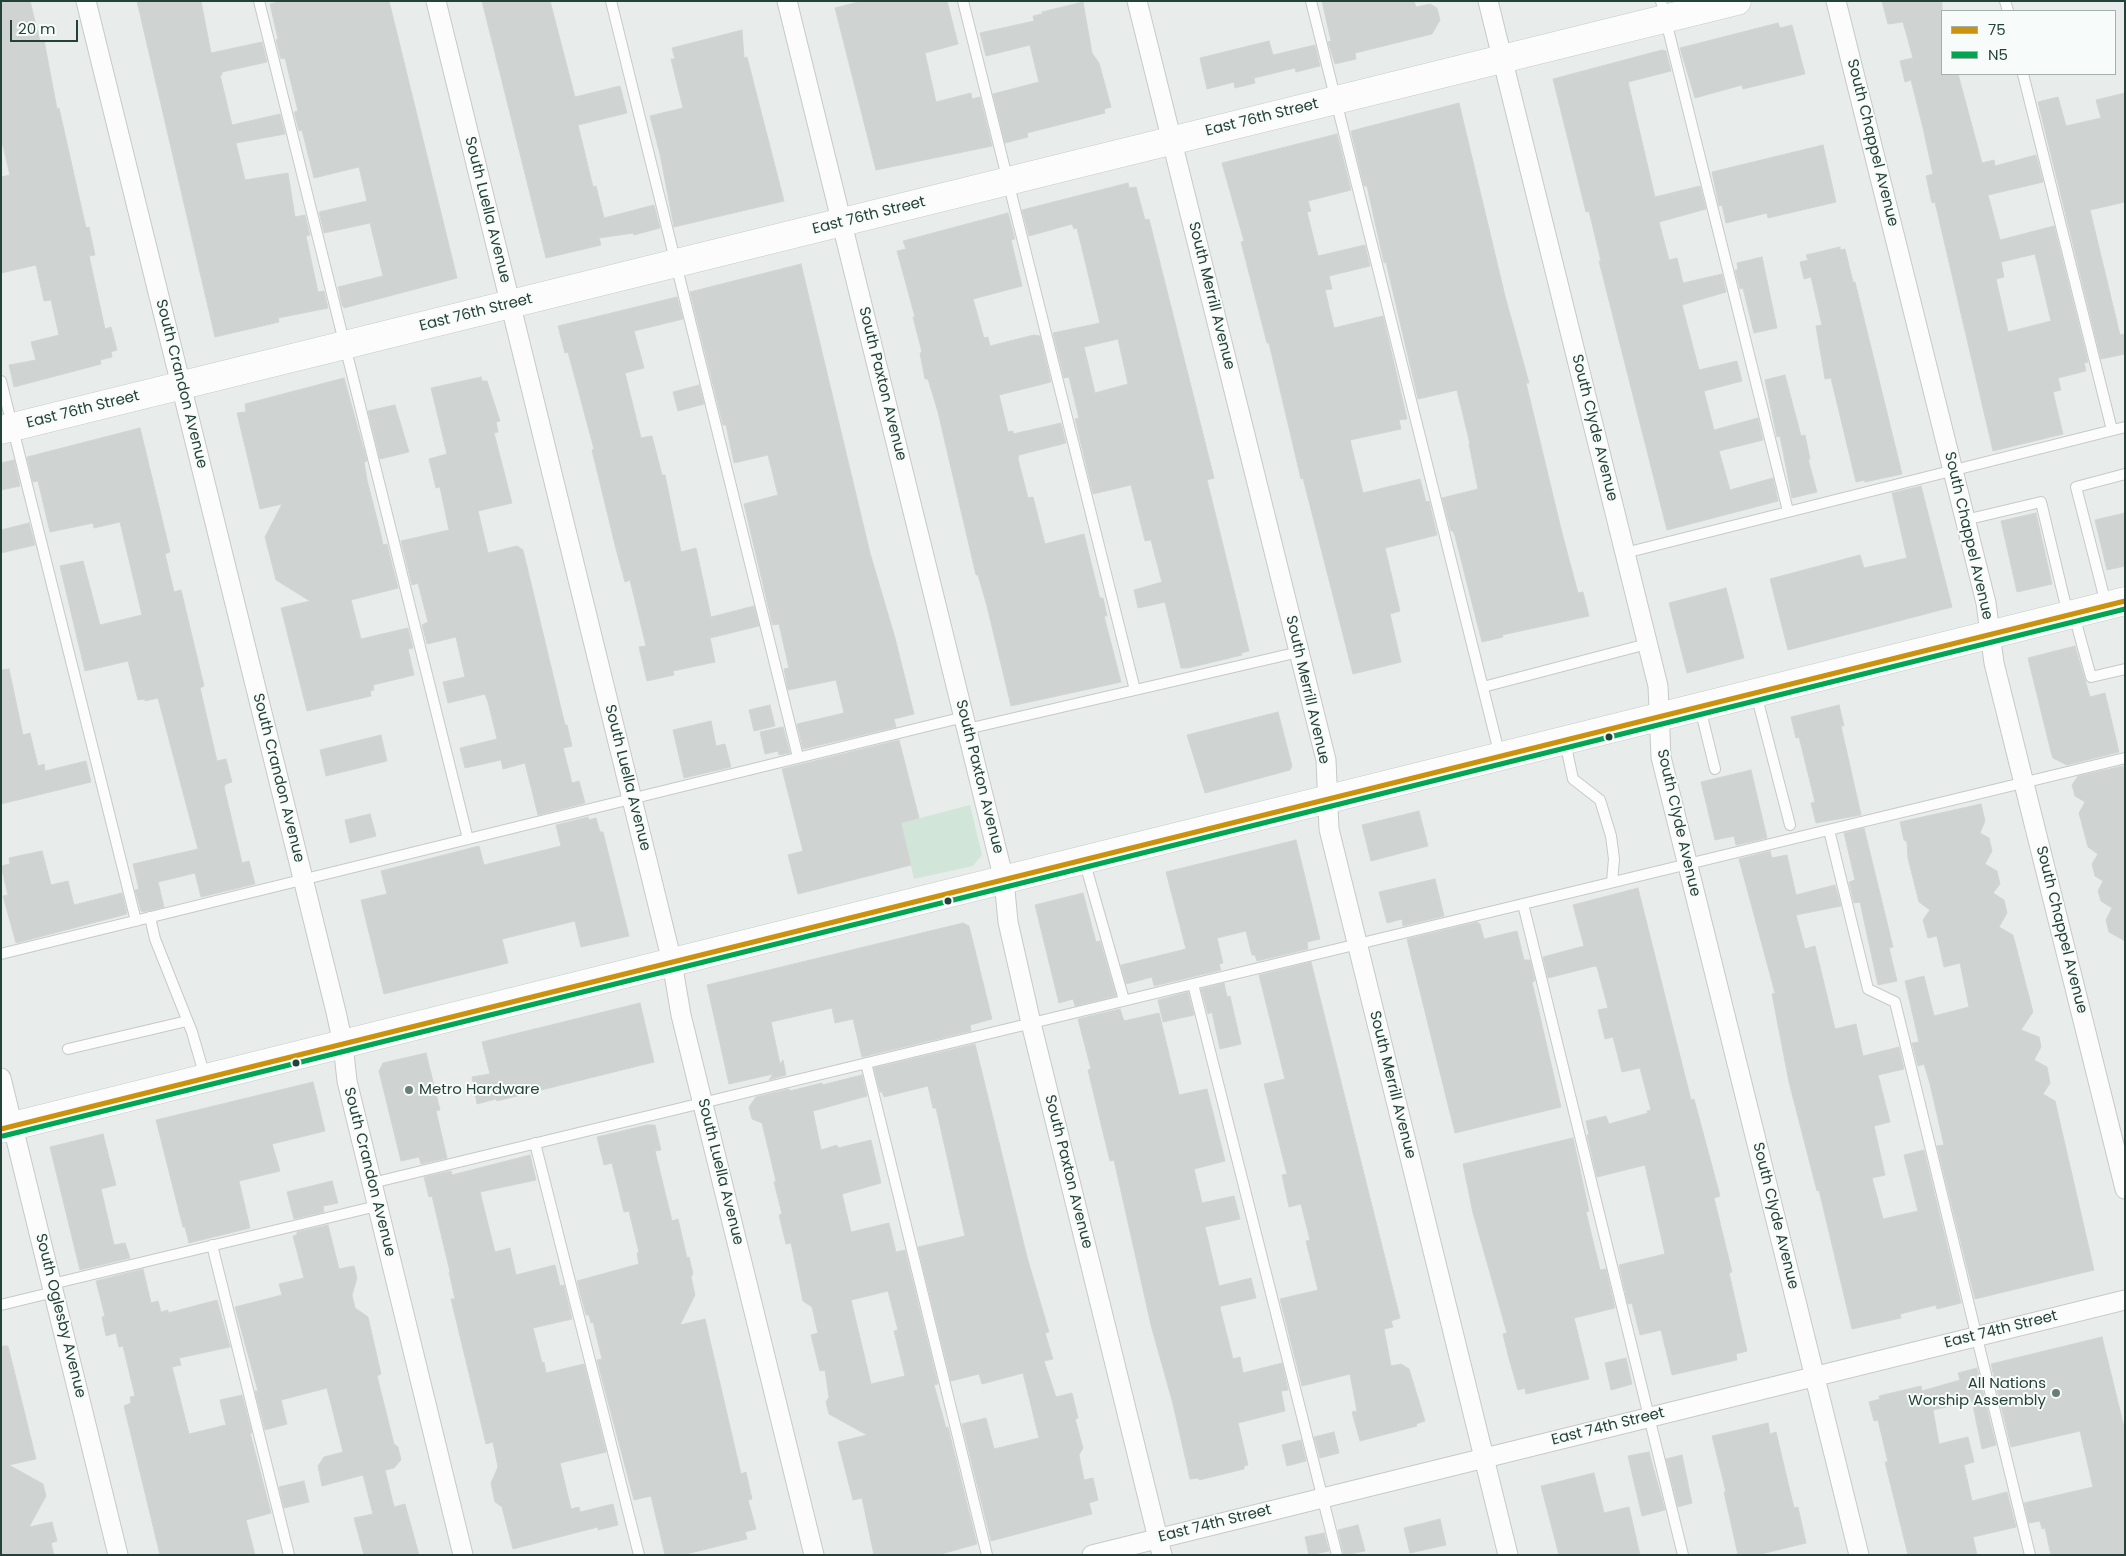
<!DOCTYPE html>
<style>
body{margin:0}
#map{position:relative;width:2126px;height:1556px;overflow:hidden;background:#e8edeb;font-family:Poppins,sans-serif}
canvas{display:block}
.frame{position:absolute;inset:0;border:2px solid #24423a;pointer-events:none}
.legend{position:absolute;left:1941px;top:10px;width:175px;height:65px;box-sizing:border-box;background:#f7fbf9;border:1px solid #a3b1ad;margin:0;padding:6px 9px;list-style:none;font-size:15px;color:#24423a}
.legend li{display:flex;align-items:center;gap:10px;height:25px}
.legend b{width:25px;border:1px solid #a3b1ad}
.scale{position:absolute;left:10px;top:20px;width:68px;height:22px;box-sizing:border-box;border:2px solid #24423a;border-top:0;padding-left:6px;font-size:15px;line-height:18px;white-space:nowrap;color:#24423a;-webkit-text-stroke:4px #f7fbf9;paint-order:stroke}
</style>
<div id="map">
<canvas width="2126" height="1556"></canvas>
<div class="frame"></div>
<ul class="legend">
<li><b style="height:6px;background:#cd920c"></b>75</li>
<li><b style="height:6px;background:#00a651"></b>N5</li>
</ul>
<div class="scale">20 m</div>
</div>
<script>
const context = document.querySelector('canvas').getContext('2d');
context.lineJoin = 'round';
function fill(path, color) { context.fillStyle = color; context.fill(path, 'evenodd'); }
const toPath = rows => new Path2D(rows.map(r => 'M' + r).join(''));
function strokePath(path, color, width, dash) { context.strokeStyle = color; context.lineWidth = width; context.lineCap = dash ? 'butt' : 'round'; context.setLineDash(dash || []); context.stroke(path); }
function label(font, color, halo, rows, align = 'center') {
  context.font = font + ' Poppins,sans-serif'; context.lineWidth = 4; context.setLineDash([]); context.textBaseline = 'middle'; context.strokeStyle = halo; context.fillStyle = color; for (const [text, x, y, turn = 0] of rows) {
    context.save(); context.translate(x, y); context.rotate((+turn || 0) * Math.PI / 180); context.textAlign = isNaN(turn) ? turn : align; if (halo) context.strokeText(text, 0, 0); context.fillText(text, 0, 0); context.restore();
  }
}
fill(toPath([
 [970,805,982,855,973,866,914,879,901,823]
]), '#d1e6d8');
const building = toPath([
 [1,1,30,1,40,41,44,40,57,109,59,108,86,228,89,227,95,255,89,256,105,329,111,327,117,350,111,352,112,357,100,360,101,364,14,387,9,365,36,360,31,342,59,335,51,300,44,301,36,265,1,273,1,177,10,175,1,138,1,1],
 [137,1,201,1,211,53,262,42,267,62,222,72,222,75,220,75,232,125,280,114,285,134,236,143,245,180,288,173,295,217,305,215,310,235,306,236,318,292,324,291,328,308,278,318,279,322,215,337,137,1],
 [282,1,389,1,457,278,344,308,342,305,338,287,383,276,370,223,324,233,319,212,367,201,359,167,314,178,302,130,299,131,294,112,298,111,285,58,281,59,276,40,278,39,270,4,282,1],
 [482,1,550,1,575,97,620,86,627,113,578,125,593,187,596,186,604,218,654,205,660,228,634,235,633,233,599,238,601,245,546,258,482,1],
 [862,1,947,1,958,44,925,53,936,102,971,93,972,99,980,97,992,146,876,170,835,8,862,1],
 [1322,1,1414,1,1416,7,1430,4,1437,8,1440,20,1432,34,1355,53,1356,59,1335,64,1328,42,1331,41,1322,1],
 [1882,1,1942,1,1942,74,1958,74,1982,163,1994,160,1995,166,2036,155,2043,182,1988,195,2000,240,2054,226,2088,362,2084,363,2086,371,2058,378,2061,390,2053,392,2063,434,1993,451,1935,202,1932,203,1926,176,1933,174,1923,128,1911,80,1905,82,1900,61,1913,58,1903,22,1888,24,1882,1],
 [2035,254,2051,321,2008,332,1996,279,2004,277,2001,262,2035,254],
 [1083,2,1092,53,1099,63,1111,107,1104,109,1105,113,1027,133,1028,137,1005,143,993,94,1039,82,1030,45,986,56,980,33,1034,21,1033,16,1042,14,1042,12,1083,2],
 [1778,23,1780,28,1792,25,1805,74,1743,89,1742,85,1695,98,1680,48,1778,23],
 [742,30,744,58,747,57,784,201,674,227,660,154,650,116,683,108,671,59,675,59,672,48,742,30],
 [1269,41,1273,55,1315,45,1320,66,1296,72,1295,68,1254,78,1255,83,1235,88,1234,82,1207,89,1200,58,1269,41],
 [1662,50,1666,51,1671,71,1628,82,1655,197,1700,186,1706,209,1659,222,1669,260,1677,258,1683,283,1722,274,1726,292,1682,305,1699,370,1737,361,1742,381,1704,391,1714,430,1758,418,1763,440,1719,451,1730,490,1773,478,1778,501,1667,530,1599,261,1601,261,1589,211,1586,212,1553,79,1662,50],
 [2125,93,2125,202,2090,210,2120,335,2125,334,2125,354,2101,359,2038,102,2058,97,2066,126,2101,118,2096,100,2125,93],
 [1459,103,1505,296,1529,383,1526,383,1562,533,1578,593,1583,592,1589,616,1502,635,1503,637,1482,642,1455,536,1453,531,1451,531,1442,498,1478,489,1469,444,1470,444,1457,390,1418,399,1386,262,1384,263,1367,186,1364,186,1351,131,1459,103],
 [1337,134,1351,190,1308,201,1311,211,1307,212,1318,256,1365,245,1370,266,1329,276,1332,289,1325,290,1334,328,1383,316,1407,419,1399,420,1401,429,1350,440,1363,493,1420,479,1426,502,1429,501,1437,535,1385,548,1400,611,1390,614,1401,662,1353,674,1303,478,1301,479,1269,343,1267,343,1241,242,1244,241,1222,163,1337,134],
 [1823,145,1836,202,1768,218,1767,213,1726,223,1722,205,1719,206,1712,172,1823,145],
 [1128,183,1129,188,1136,187,1145,220,1149,219,1214,478,1207,480,1249,651,1241,653,1242,655,1188,668,1181,668,1165,602,1138,608,1134,590,1162,582,1151,540,1145,541,1131,485,1093,494,1075,419,1079,418,1069,377,1064,378,1053,333,1100,323,1077,228,1074,229,1072,224,1029,236,1022,210,1128,183],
 [1118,339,1128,384,1095,393,1084,347,1118,339],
 [1008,213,1015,239,1011,240,1022,286,973,299,984,338,988,337,990,346,1034,335,1040,336,1051,382,999,395,1008,432,1013,431,1013,434,1061,423,1066,443,1019,455,1018,459,1028,498,1033,497,1045,544,1084,534,1099,595,1100,598,1103,598,1107,616,1104,616,1121,682,1011,706,987,606,978,575,976,575,938,412,928,379,925,379,920,353,922,352,913,317,915,317,897,251,906,249,903,241,1008,213],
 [1840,247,1840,250,1845,249,1853,282,1855,282,1902,474,1865,482,1864,480,1856,482,1831,378,1825,379,1816,326,1822,325,1811,277,1804,279,1800,262,1808,260,1806,255,1840,247],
 [1762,257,1777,328,1754,333,1743,288,1740,289,1735,270,1738,270,1737,263,1762,257],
 [801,264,870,553,895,638,914,714,894,719,896,727,803,749,797,724,844,713,836,680,788,690,784,669,789,668,779,624,773,625,772,623,744,504,778,495,768,455,734,463,726,425,723,425,690,292,801,264],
 [677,297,683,319,634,331,644,368,625,373,641,438,652,436,662,475,665,475,681,552,696,548,711,617,754,606,759,626,710,638,715,662,673,671,674,675,647,681,639,647,646,646,630,580,625,582,616,549,592,450,594,449,568,352,565,353,558,326,677,297],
 [1785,375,1801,436,1805,435,1810,459,1808,459,1817,492,1792,498,1780,436,1777,437,1765,380,1785,375],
 [481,377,482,381,487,381,500,421,496,422,498,432,494,433,512,503,478,511,488,553,517,546,523,550,565,725,567,725,572,746,563,748,572,783,579,781,585,803,538,815,525,763,503,769,501,760,465,768,460,748,497,739,488,702,485,694,448,703,443,682,465,677,456,637,427,644,422,625,428,622,418,583,412,585,401,541,449,530,440,487,436,488,429,459,447,454,431,388,481,377],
 [344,378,367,461,364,462,367,480,381,535,383,545,387,544,398,588,351,600,361,639,408,628,413,648,408,649,414,675,373,685,374,690,370,691,371,696,307,711,281,608,310,601,276,580,265,537,282,504,260,509,237,413,246,412,245,404,344,378],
 [699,385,704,404,678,411,673,392,699,385],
 [395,405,409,452,380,459,368,411,395,405],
 [140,428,170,552,165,554,174,592,181,590,204,686,200,688,217,761,226,759,232,782,226,784,224,787,242,863,249,861,255,884,201,897,195,873,158,882,164,907,144,912,141,911,135,890,139,889,133,864,198,849,158,698,145,701,145,699,138,700,128,661,85,671,60,566,83,561,100,625,142,615,120,522,94,528,93,523,50,532,38,481,33,482,27,457,140,428],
 [14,460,20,486,1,490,1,463,14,460],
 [1921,486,1952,607,1788,650,1770,579,1860,555,1864,568,1907,558,1892,493,1921,486],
 [2036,513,2052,584,2017,592,2001,521,2036,513],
 [2125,513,2125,566,2107,570,2095,520,2125,513],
 [29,523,35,545,1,553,1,530,29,523],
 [1726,588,1744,658,1687,673,1669,603,1726,588],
 [2075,646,2090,697,2105,693,2119,752,2067,765,2053,758,2051,752,2028,658,2075,646],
 [9,669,23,735,30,733,38,766,44,764,45,771,86,761,91,782,1,804,1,670,9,669],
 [770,705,775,726,754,731,749,710,770,705],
 [1839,705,1844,726,1841,726,1861,815,1816,823,1811,803,1815,802,1799,737,1796,738,1791,717,1839,705],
 [1278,712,1292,766,1290,770,1205,793,1187,735,1278,712],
 [711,721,716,746,725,744,731,767,684,778,673,730,711,721],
 [783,727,790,753,779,755,778,751,765,754,760,732,783,727],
 [381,735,387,761,326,776,320,750,381,735],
 [899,740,919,818,901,823,911,865,798,894,788,855,803,851,782,769,899,740],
 [2123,766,2125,775,2125,941,2109,932,2106,920,2112,908,2101,901,2098,891,2103,881,2095,876,2092,864,2098,854,2088,847,2079,813,2085,802,2075,796,2072,785,2078,776,2123,766],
 [1751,770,1767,838,1736,845,1734,836,1715,840,1701,782,1751,770],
 [1981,804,1985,821,1980,833,1989,838,1992,851,1985,864,1997,871,2000,884,1993,893,2004,900,2007,913,1999,927,2013,935,2033,1012,2021,1030,2039,1037,2041,1047,2034,1060,2047,1067,2050,1083,2043,1094,2055,1101,2094,1270,1975,1299,1937,1146,1944,1145,1930,1084,1924,1064,1918,1066,1912,1043,1919,1042,1905,981,1924,976,1934,1016,1969,1007,1960,963,1944,967,1937,936,1928,938,1923,920,1930,910,1919,902,1908,858,1907,842,1904,840,1900,822,1981,804],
 [1419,811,1428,846,1371,861,1362,825,1419,811],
 [370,814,376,836,350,843,345,820,370,814],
 [588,817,589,820,596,818,600,832,603,832,629,936,581,947,575,921,502,939,508,963,384,994,361,900,387,894,381,871,479,846,484,865,561,846,556,825,588,817],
 [1864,828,1893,947,1889,948,1897,981,1878,985,1860,902,1854,903,1849,882,1855,880,1844,833,1864,828],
 [1296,840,1320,939,1307,942,1308,949,1257,961,1255,955,1252,955,1246,931,1217,938,1223,963,1219,964,1221,970,1154,986,1152,977,1126,984,1121,965,1186,949,1166,872,1296,840],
 [42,851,51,885,68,881,74,905,122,893,127,914,16,943,3,896,8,895,1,866,10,864,9,858,42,851],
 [1770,851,1772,858,1787,855,1796,895,1835,885,1841,906,1796,915,1805,949,1815,946,1835,1029,1856,1024,1863,1056,1899,1047,1904,1069,1878,1075,1890,1122,1874,1126,1885,1175,1872,1178,1883,1219,1918,1211,1904,1155,1924,1150,1961,1303,1937,1309,1936,1305,1900,1314,1901,1318,1852,1329,1819,1190,1817,1191,1789,1082,1772,994,1775,993,1739,859,1770,851],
 [1435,879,1444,916,1403,926,1402,919,1387,923,1379,892,1435,879],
 [1638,888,1691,1100,1694,1099,1720,1196,1714,1198,1732,1272,1729,1273,1747,1351,1736,1354,1737,1360,1672,1375,1661,1330,1640,1335,1632,1303,1628,1304,1619,1265,1665,1254,1645,1165,1597,1177,1587,1135,1589,1135,1586,1121,1606,1116,1609,1124,1648,1113,1647,1111,1651,1110,1640,1068,1622,1072,1613,1037,1605,1039,1598,1010,1608,1008,1597,967,1595,966,1548,978,1543,957,1584,946,1573,905,1638,888],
 [1083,893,1096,942,1100,941,1116,996,1075,1006,1073,999,1059,1003,1035,905,1083,893],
 [1477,922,1480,924,1484,939,1517,931,1524,960,1530,960,1535,981,1532,982,1561,1107,1455,1133,1407,939,1477,922],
 [963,923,969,926,992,1019,970,1025,971,1031,862,1057,853,1019,835,1023,832,1008,771,1022,780,1064,783,1060,786,1075,769,1080,773,1074,729,1084,707,985,963,923],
 [1311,962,1400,1318,1391,1321,1393,1327,1384,1329,1391,1366,1401,1364,1409,1369,1425,1421,1416,1424,1417,1426,1360,1441,1352,1412,1357,1411,1350,1374,1302,1386,1280,1299,1318,1290,1306,1241,1310,1240,1301,1204,1289,1207,1282,1175,1287,1174,1264,1084,1285,1079,1259,975,1311,962],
 [1224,983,1227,997,1230,996,1241,1044,1220,1049,1212,1012,1208,1014,1201,989,1224,983],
 [1188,992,1194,1015,1163,1022,1158,1000,1188,992],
 [640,1003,654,1062,497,1101,496,1099,477,1104,472,1077,490,1074,482,1042,640,1003],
 [1120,1009,1124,1021,1159,1013,1179,1095,1207,1089,1225,1161,1194,1169,1202,1203,1234,1196,1240,1219,1205,1227,1219,1286,1251,1278,1256,1298,1221,1306,1220,1308,1233,1359,1240,1357,1243,1373,1282,1363,1288,1390,1281,1391,1285,1411,1238,1423,1248,1465,1244,1466,1244,1469,1199,1480,1199,1478,1190,1479,1173,1404,1151,1325,1114,1160,1110,1161,1099,1116,1088,1070,1091,1069,1078,1019,1120,1009],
 [975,1044,1027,1257,1049,1332,1045,1333,1053,1359,1044,1361,1056,1397,1072,1393,1078,1418,1075,1419,1083,1448,1079,1455,1084,1480,1093,1478,1098,1500,1089,1503,1092,1514,991,1541,962,1424,986,1418,994,1449,1039,1438,1023,1373,982,1384,979,1374,951,1381,918,1247,965,1236,936,1108,933,1108,928,1086,884,1097,882,1092,880,1092,874,1068,975,1044],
 [426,1053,440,1110,436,1111,447,1158,421,1164,419,1157,401,1161,379,1071,383,1063,426,1053],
 [862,1075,867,1096,813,1111,821,1150,837,1145,838,1148,871,1140,881,1183,842,1194,851,1232,889,1223,896,1252,905,1250,938,1384,934,1385,946,1428,948,1427,977,1544,938,1555,874,1555,862,1498,853,1500,838,1442,867,1435,829,1414,826,1402,829,1397,825,1370,820,1371,811,1335,818,1333,812,1307,803,1301,791,1243,786,1244,779,1215,782,1214,774,1182,776,1181,762,1123,752,1119,749,1107,756,1097,789,1089,790,1091,822,1083,822,1085,862,1075],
 [888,1291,898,1330,894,1331,905,1376,871,1384,851,1300,888,1291],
 [313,1082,325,1131,272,1144,280,1171,239,1181,250,1228,189,1243,185,1227,183,1227,156,1120,313,1082],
 [647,1125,655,1125,661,1150,655,1151,672,1221,678,1219,687,1258,689,1257,693,1274,691,1277,695,1295,680,1325,705,1319,741,1474,746,1472,752,1499,748,1500,756,1529,745,1532,747,1539,682,1555,665,1555,651,1496,634,1500,597,1360,602,1359,593,1322,591,1323,589,1315,586,1315,577,1281,639,1264,637,1253,639,1252,629,1211,624,1212,612,1163,604,1165,597,1137,647,1125],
 [103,1134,116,1185,101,1189,114,1245,125,1243,130,1258,80,1270,50,1147,103,1134],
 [1573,1138,1589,1211,1586,1212,1600,1270,1606,1269,1615,1308,1574,1318,1589,1379,1526,1394,1525,1388,1518,1390,1508,1355,1503,1334,1507,1333,1473,1213,1463,1164,1573,1138],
 [530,1155,536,1180,480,1192,495,1252,510,1248,516,1275,555,1265,560,1286,564,1285,572,1319,533,1328,542,1363,544,1362,546,1373,584,1364,606,1452,560,1463,571,1509,579,1507,580,1512,613,1504,618,1525,598,1530,598,1527,513,1549,502,1507,495,1502,491,1483,498,1467,493,1442,486,1444,451,1299,455,1299,449,1272,450,1272,432,1196,429,1197,424,1177,451,1171,452,1175,530,1155],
 [332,1181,338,1203,323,1206,324,1212,294,1219,287,1192,332,1181],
 [328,1225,339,1269,354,1266,357,1278,352,1295,355,1308,368,1317,381,1374,377,1376,394,1444,398,1447,401,1460,394,1468,385,1470,394,1507,405,1504,419,1555,364,1555,354,1518,373,1514,363,1475,322,1486,318,1466,324,1457,343,1452,327,1388,281,1400,287,1424,265,1430,255,1391,258,1391,235,1307,282,1295,279,1284,304,1278,293,1236,297,1235,297,1232,328,1225],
 [143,1269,151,1303,158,1301,161,1312,168,1310,168,1313,217,1300,230,1347,179,1358,181,1365,172,1367,189,1434,226,1425,220,1400,242,1395,252,1433,250,1433,271,1513,246,1520,255,1555,160,1555,124,1406,131,1403,130,1397,135,1396,123,1346,119,1347,116,1333,106,1336,102,1317,105,1316,96,1281,143,1269],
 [2102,1337,2125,1431,2125,1555,2051,1555,2045,1528,2042,1529,2040,1521,2029,1523,2024,1503,2093,1487,2080,1431,2011,1447,1991,1364,2102,1337],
 [1,1346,8,1346,36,1459,9,1465,43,1484,46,1496,29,1527,52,1522,57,1541,51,1543,54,1555,1,1555,1,1346],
 [1626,1358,1632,1384,1611,1390,1605,1363,1626,1358],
 [1977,1368,1996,1445,1982,1449,1972,1401,1933,1410,1939,1444,1968,1437,1974,1462,1964,1465,1972,1501,2007,1492,2016,1527,1973,1537,1977,1555,1908,1555,1885,1462,1888,1462,1878,1420,1874,1421,1869,1402,1880,1399,1879,1396,1921,1386,1922,1391,1960,1380,1958,1373,1977,1368],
 [1768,1423,1770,1434,1776,1432,1794,1508,1798,1507,1806,1543,1757,1555,1738,1555,1724,1492,1726,1492,1712,1436,1768,1423],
 [1334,1432,1339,1453,1320,1458,1314,1437,1334,1432],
 [1301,1440,1306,1461,1287,1466,1282,1445,1301,1440],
 [1649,1452,1665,1510,1642,1516,1628,1456,1649,1452],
 [1682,1455,1692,1503,1678,1507,1666,1459,1682,1455],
 [1594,1473,1604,1513,1629,1507,1640,1555,1559,1555,1541,1486,1594,1473],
 [304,1481,309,1502,284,1508,279,1487,304,1481],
 [1440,1519,1446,1545,1410,1553,1404,1528,1440,1519],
 [1358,1525,1365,1551,1344,1555,1338,1530,1358,1525],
 [1324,1533,1329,1551,1309,1555,1305,1537,1324,1533]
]);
fill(building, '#cfd4d2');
strokePath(building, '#d1d6d4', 1);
const lane = toPath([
 [259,1,468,839],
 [611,1,798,757],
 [963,1,1135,690],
 [1311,1,1500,756],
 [1661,1,1788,511],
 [2005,1,2008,11],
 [2023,74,2112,430],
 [1,381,136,921],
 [1965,520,2041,502,2068,615],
 [1625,553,2125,427],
 [2106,604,2076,487,2125,474],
 [2074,615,2091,677,2125,669],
 [1483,687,1647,644],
 [1756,694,1790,825],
 [1700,708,1715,769],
 [967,729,1299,652],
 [1565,742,1573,779,1600,800,1611,836,1614,859,1612,882],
 [1829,830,1868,989,1895,1002,2030,1555],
 [1084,860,1124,1000],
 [1523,904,1683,1555],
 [150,917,155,939,192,1032,205,1077],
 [1,954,964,717],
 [1193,984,1337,1555],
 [68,1049,187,1021],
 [866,1063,987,1555],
 [535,1143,639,1555],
 [372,1183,2125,758],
 [212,1245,289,1555],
 [52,1284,377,1206],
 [1,1305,54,1292]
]);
const street = toPath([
 [86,1,336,1012,343,1044,347,1081,463,1555],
 [436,1,672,962,681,1015,814,1555],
 [787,1,1004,880,1008,922,1031,1023,1162,1555],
 [1137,1,1326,760,1329,829,1508,1555],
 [1488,1,1658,686,1661,757,1859,1555],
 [1836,1,1986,603,1994,663,2125,1189],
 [1,1078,118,1555],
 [1092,1555,2125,1300]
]);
const secondary = toPath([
 [1,430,1737,1],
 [1,1129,2125,601]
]);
strokePath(lane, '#c5cac8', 12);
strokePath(street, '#c5cac8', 21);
strokePath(secondary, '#c3cbc8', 29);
strokePath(lane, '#fcfcfc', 10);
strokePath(street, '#fcfcfc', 19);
strokePath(secondary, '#fcfcfc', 28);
strokePath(toPath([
 [1,1129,2125,601]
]), '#cd920c', 5);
strokePath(toPath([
 [3,1136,2125,609]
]), '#00a651', 5);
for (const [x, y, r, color] of [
 [1609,737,4.5,"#24423a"],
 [948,901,4.5,"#24423a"],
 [296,1063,4.5,"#24423a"],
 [409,1090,5,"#697e78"],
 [2056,1393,5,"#697e78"]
]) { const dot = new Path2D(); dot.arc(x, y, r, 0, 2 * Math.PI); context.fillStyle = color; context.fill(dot); strokePath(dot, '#f7fbf9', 2); }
label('15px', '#24423a', '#f7fbf9', [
 ["East 76th Street",1262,118,-14],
 ["South Chappel Avenue",1872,143,76],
 ["South Luella Avenue",487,210,76],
 ["East 76th Street",869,216,-14],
 ["South Merrill Avenue",1211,296,76],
 ["East 76th Street",476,313,-14],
 ["South Crandon Avenue",181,384,76],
 ["South Paxton Avenue",882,384,76],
 ["East 76th Street",83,410,-14],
 ["South Clyde Avenue",1594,428,76],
 ["South Chappel Avenue",1968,536,77],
 ["South Merrill Avenue",1307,690,77],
 ["South Paxton Avenue",979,777,76],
 ["South Crandon Avenue",278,778,76],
 ["South Luella Avenue",627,778,76],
 ["South Clyde Avenue",1678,823,77],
 ["South Chappel Avenue",2061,930,76],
 ["South Merrill Avenue",1392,1085,76],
 ["South Crandon Avenue",369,1172,76],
 ["South Luella Avenue",720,1172,76],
 ["South Paxton Avenue",1068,1172,76],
 ["South Clyde Avenue",1775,1216,76],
 ["South Oglesby Avenue",60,1316,76],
 ["East 74th Street",2001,1330,-14],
 ["East 74th Street",1608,1427,-14],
 ["East 74th Street",1215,1524,-14]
]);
label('15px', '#24423a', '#f7fbf9', [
 ["Metro Hardware",419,1090],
 ["All Nations",2046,1384,"right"],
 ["Worship Assembly",2046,1401,"right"]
], 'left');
</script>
